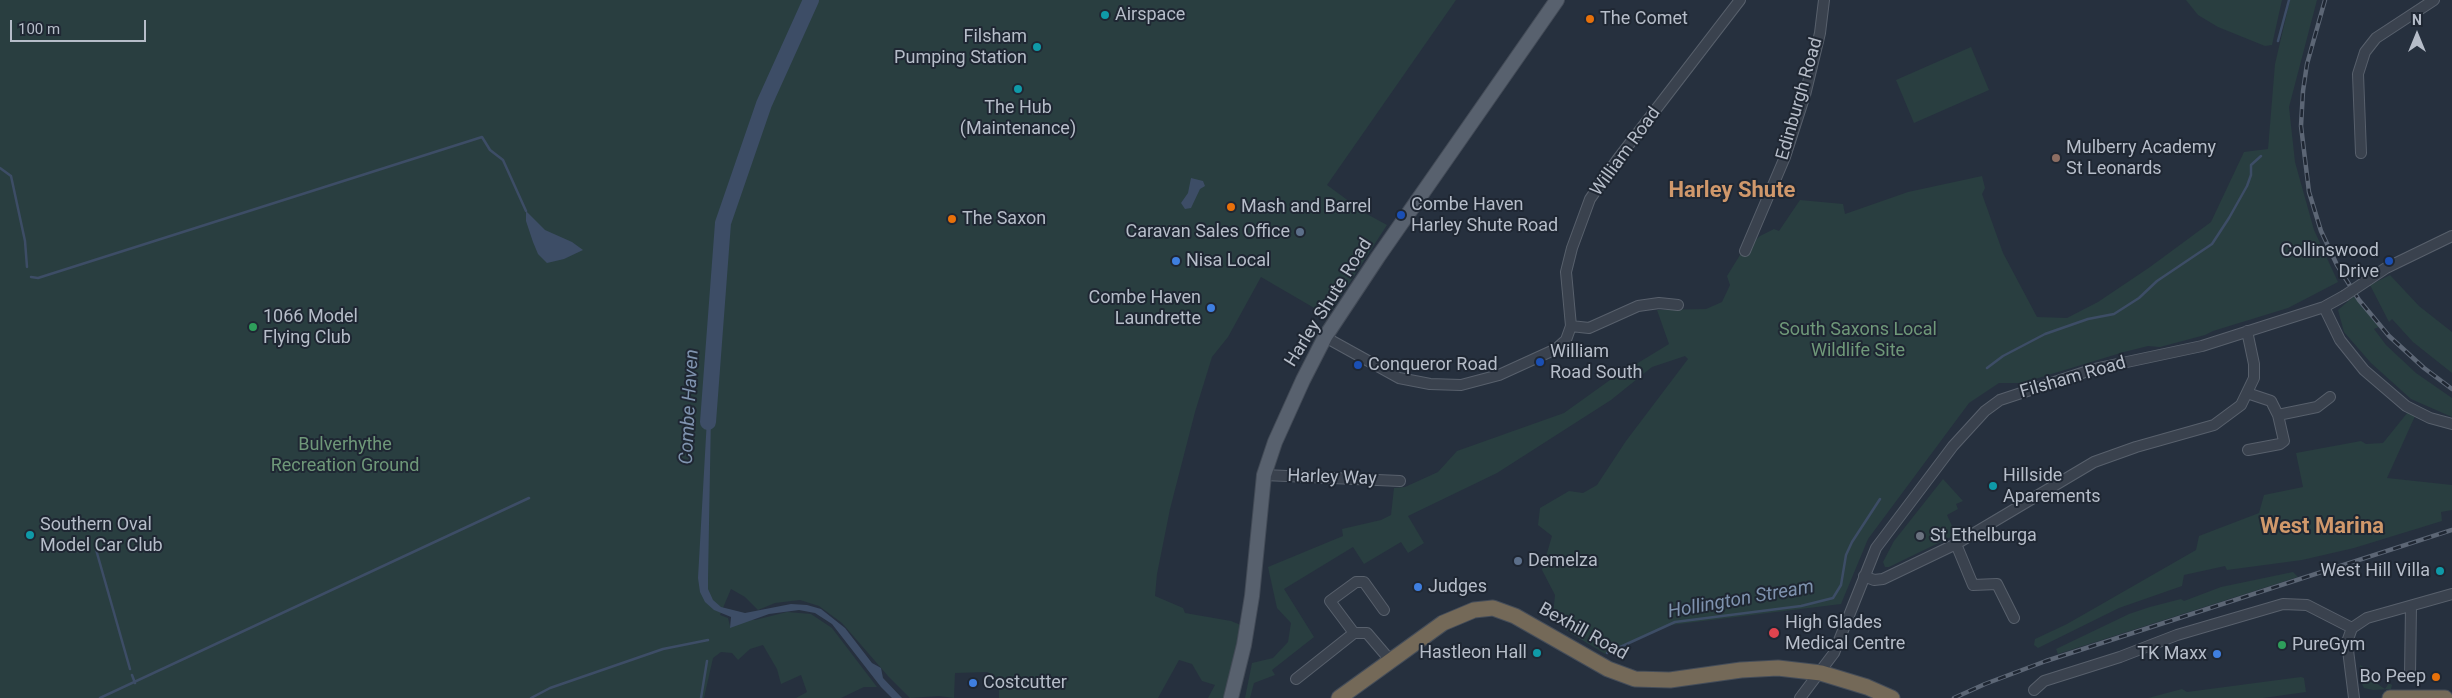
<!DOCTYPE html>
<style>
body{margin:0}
#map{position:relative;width:2452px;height:698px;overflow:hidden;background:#26303e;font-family:Roboto,sans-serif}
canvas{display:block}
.north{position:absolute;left:2392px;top:10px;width:50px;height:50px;-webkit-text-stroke:4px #1f2733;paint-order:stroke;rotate:0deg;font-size:14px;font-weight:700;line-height:20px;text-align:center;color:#b6bdc9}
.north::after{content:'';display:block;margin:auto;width:18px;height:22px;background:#b6bdc9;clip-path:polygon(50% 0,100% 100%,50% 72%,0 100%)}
.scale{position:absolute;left:10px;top:20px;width:136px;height:22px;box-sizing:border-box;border:2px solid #b6bdc9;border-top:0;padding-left:6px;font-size:15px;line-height:18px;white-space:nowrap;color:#b6bdc9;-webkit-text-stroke:4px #1f2733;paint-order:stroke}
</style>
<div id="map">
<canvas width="2452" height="698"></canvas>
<div class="north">N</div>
<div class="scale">100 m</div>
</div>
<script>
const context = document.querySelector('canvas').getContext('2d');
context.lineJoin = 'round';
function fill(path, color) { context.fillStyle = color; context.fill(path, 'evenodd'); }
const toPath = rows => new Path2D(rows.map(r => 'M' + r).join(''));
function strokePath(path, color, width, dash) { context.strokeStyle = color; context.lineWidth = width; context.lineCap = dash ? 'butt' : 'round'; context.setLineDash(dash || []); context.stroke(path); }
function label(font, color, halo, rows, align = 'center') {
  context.font = font + ' Roboto,sans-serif'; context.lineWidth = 4; context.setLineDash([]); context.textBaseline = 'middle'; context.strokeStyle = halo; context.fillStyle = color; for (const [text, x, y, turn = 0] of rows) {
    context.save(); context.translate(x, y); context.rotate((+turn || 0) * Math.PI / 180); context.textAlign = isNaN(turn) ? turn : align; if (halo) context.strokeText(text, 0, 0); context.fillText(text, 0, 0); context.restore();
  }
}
fill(toPath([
 [0,0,1456,0,1327,185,1365,213,1387,225,1328,316,1261,277,1228,337,1212,357,1195,412,1170,509,1157,574,1155,596,1183,608,1185,613,1231,621,1243,626,1229,698,1208,698,1215,685,1202,681,1192,664,1179,660,1158,698,999,698,999,684,988,672,955,673,954,698,939,696,910,698,888,676,842,623,819,606,800,600,775,603,758,610,745,597,731,589,720,615,728,618,730,626,742,620,755,620,787,612,811,614,832,628,877,687,864,687,841,698,796,698,807,692,801,675,781,684,777,669,763,645,750,649,738,660,732,653,721,652,713,658,704,698,0,698],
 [2186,0,2282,0,2272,45,2265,46,2218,27,2198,15],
 [2290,0,2317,0,2289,107,2295,162,2314,230,2338,282,2288,308,2213,331,2205,335,2160,347,2148,346,2124,352,2022,383,1999,383,1969,403,1868,539,1841,604,1671,625,1605,654,1564,629,1565,618,1553,615,1555,595,1542,570,1552,536,1538,525,1540,508,1569,491,1583,493,1597,485,1626,441,1688,359,1685,356,1652,367,1611,400,1497,473,1408,516,1424,543,1408,553,1401,542,1364,564,1353,547,1284,589,1314,637,1272,670,1275,675,1254,683,1250,698,1245,698,1252,663,1273,658,1288,642,1291,623,1277,608,1268,567,1343,536,1342,529,1381,520,1391,515,1394,488,1405,487,1438,472,1457,451,1564,413,1610,380,1669,344,1657,310,1706,309,1722,302,1730,285,1727,276,1740,255,1760,236,1774,229,1779,231,1800,200,1843,204,1845,214,1908,192,1982,176,1985,188,1982,194,2003,253,2037,317,2067,318,2098,302,2150,267,2211,222,2244,152,2268,149,2275,64],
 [1971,47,1989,90,1914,123,1896,80],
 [2390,275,2419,306,2452,332,2452,373,2413,342,2392,319,2389,322,2370,285],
 [2354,296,2379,327,2374,329,2386,345,2416,373,2452,398,2452,417,2411,399,2371,363,2344,332,2338,310],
 [2408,412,2415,416,2387,478,2452,485,2452,510,2441,512,2442,521,2354,548,2302,560,2227,570,2225,566,2184,575,2182,586,2119,608,2038,648,2034,645,2035,639,2067,624,2196,550,2199,536,2259,513,2264,495,2303,487,2296,453,2361,441,2366,444,2383,443],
 [1943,479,1963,501,1956,504,1958,509,1947,515,1952,526,1955,526,1959,533,1889,567,1885,567,1883,562,1894,541],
 [2293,572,2298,577,2058,654,2056,649,2129,614,2150,607,2181,599,2184,601,2221,587],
 [2360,665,2365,668,2361,673,2385,689,2389,683,2392,685,2391,689,2373,690,2364,688,2361,682],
 [2301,677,2304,678,2306,692,2263,698,2148,698,2182,689,2187,692]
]), '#293e40');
fill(toPath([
 [1191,178,1203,181,1205,186,1200,189,1191,208,1185,209,1181,203,1188,193],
 [526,211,545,230,572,242,583,250,564,259,547,263,538,254,533,242,526,221],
 [708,401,711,414,708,579,708,589,713,600,721,607,745,613,791,604,807,605,821,609,845,628,872,663,881,668,883,678,902,698,892,698,881,687,832,624,815,613,799,610,769,614,730,628,731,617,714,610,705,602,700,592,698,578]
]), '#3d4d66');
strokePath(toPath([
 [2278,41,2289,0],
 [0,168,11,176,25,241,27,267],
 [31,277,38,278,482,137,490,150,503,160,526,211],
 [1987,368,2003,356,2045,334,2088,319,2114,314,2139,298,2157,281,2212,244,2229,218,2247,186,2251,175,2251,165,2261,156],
 [95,546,130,669],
 [1607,653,1675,622,1801,606,1833,598,1841,585,1846,555,1852,542,1880,499],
 [132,675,135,683],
 [100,698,529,498],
 [531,698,550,688,663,649,708,640],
 [701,698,707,661]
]), '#3d4d66', 2.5);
strokePath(toPath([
 [708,422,723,223,764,104,811,0]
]), '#3d4d66', 16);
const minor = toPath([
 [2361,153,2358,74,2365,52,2376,38,2434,0],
 [1745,251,1785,157,1805,95,1820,33,1824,0],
 [2368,280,2386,268,2452,236],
 [2324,307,2340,340,2364,370,2406,406,2430,418,2452,424],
 [1571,326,1566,272,1572,248,1590,199,1617,160,1740,0],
 [1325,337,1399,378,1430,384,1461,385,1499,375,1556,349,1566,340,1571,326,1589,328,1638,306,1659,303,1678,305],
 [2247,393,2271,401,2278,415,2317,407,2330,397],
 [2248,450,2280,444,2284,441,2278,415],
 [1264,475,1400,481],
 [1956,544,1973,585,1997,584,2014,618],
 [1864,576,1874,580,1883,579,1956,544,2094,462,2136,447,2214,425,2241,405,2254,378,2254,364,2247,331],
 [1354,633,1330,601,1356,582,1364,582,1384,610],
 [2410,675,2411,606],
 [1296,679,1354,633,1367,633,1390,660],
 [2034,690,2044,681,2120,657,2177,635,2283,604,2307,605,2352,628],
 [1800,698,1834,653,1876,548,1953,446,1985,411,2000,400,2094,369,2202,346,2324,307,2344,296],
 [2354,698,2347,642,2352,628,2367,618,2452,594]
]);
const major = toPath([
 [1231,698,1244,645,1252,596,1264,475,1275,442,1303,380,1325,337,1378,257,1557,0]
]);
const highway = toPath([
 [1339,698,1443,623,1474,610,1493,608,1515,616,1608,669,1635,679,1670,680,1741,670,1778,668,1821,673,1867,687,1892,698],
 [2390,698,2445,698]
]);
strokePath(minor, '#58606c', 12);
strokePath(major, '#434b57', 16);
strokePath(highway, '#454d59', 17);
strokePath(minor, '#3a424e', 10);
strokePath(major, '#58616e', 14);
strokePath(highway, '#746958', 15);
const rail = toPath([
 [2325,0,2307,64,2303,91,2301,126,2309,192,2321,231,2337,265,2359,300,2389,336,2424,368,2452,389],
 [1954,698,1985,684,2046,661,2452,530]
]);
strokePath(rail, '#5c6675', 4.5);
strokePath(rail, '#1f2733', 2.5, [8]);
const minorBridge = toPath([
 [2344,296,2368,280]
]);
strokePath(minorBridge, '#58606c', 12, []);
strokePath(minorBridge, '#3a424e', 10);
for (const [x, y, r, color] of [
 [1105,15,5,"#0f9aa8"],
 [1590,19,5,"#e8710a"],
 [1037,47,5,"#0f9aa8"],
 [1018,89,5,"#0f9aa8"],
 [2056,158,5,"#8d6e63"],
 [1231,207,5,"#e8710a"],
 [1401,215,5,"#1a4fb4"],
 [952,219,5,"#e8710a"],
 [1300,232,5,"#5c6f8a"],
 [1176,261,5,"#3f7fe0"],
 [2389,261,5,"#1a4fb4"],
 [1211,308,5,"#3f7fe0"],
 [253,327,5,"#2e9e5b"],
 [1540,362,5,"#1a4fb4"],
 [1358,365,5,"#1a4fb4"],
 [1993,486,5,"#0f9aa8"],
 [30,535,5,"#0f9aa8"],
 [1920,536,5,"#6b7280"],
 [1518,561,5,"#5c6f8a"],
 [2440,571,5,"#0f9aa8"],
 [1418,587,5,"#3f7fe0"],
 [1774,633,6,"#e0444e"],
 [2282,645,5,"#2e9e5b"],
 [1537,653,5,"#0f9aa8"],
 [2217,654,5,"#3f7fe0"],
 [2436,677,5,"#e8710a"],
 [973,683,5,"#3f7fe0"]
]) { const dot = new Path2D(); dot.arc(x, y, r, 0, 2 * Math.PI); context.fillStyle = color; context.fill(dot); strokePath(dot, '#1f2733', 2); }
label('18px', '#b6bdc9', '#1f2733', [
 ["Airspace",1115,15],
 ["The Comet",1600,19],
 ["Filsham",1027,37,"right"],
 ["Pumping Station",1027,58,"right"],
 ["The Hub",1018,108,"center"],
 ["(Maintenance)",1018,129,"center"],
 ["Mulberry Academy",2066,148],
 ["St Leonards",2066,169],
 ["Combe Haven",1411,205],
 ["Harley Shute Road",1411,226],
 ["Mash and Barrel",1241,207],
 ["The Saxon",962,219],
 ["Caravan Sales Office",1290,232,"right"],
 ["Collinswood",2379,251,"right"],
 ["Drive",2379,272,"right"],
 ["Nisa Local",1186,261],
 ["Combe Haven",1201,298,"right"],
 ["Laundrette",1201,319,"right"],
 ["1066 Model",263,317],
 ["Flying Club",263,338],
 ["William",1550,352],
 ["Road South",1550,373],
 ["Conqueror Road",1368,365],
 ["Hillside",2003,476],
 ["Aparements",2003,497],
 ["Southern Oval",40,525],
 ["Model Car Club",40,546],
 ["St Ethelburga",1930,536],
 ["Demelza",1528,561],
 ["West Hill Villa",2430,571,"right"],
 ["Judges",1428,587],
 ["High Glades",1785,623],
 ["Medical Centre",1785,644],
 ["PureGym",2292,645],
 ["Hastleon Hall",1527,653,"right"],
 ["TK Maxx",2207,654,"right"],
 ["Bo Peep",2426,677,"right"],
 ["Costcutter",983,683]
], 'left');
label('18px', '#b6bdc9', '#1f2733', [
 ["Edinburgh Road",1800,99,-74],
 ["William Road",1626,152,-54],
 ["Harley Shute Road",1329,303,-58],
 ["Filsham Road",2073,378,-16],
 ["Harley Way",1332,478,2],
 ["Bexhill Road",1583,632,29]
]);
label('18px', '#6f9879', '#1f2733', [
 ["South Saxons Local",1858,330],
 ["Wildlife Site",1858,351],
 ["Bulverhythe",345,445],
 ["Recreation Ground",345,466]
]);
label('italic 19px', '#7f93af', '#1f2733', [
 ["Combe Haven",690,407,-87],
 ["Hollington Stream",1741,600,-10]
]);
label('bold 22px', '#d0986b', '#1f2733', [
 ["Harley Shute",1732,191],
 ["West Marina",2322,527]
]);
</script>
